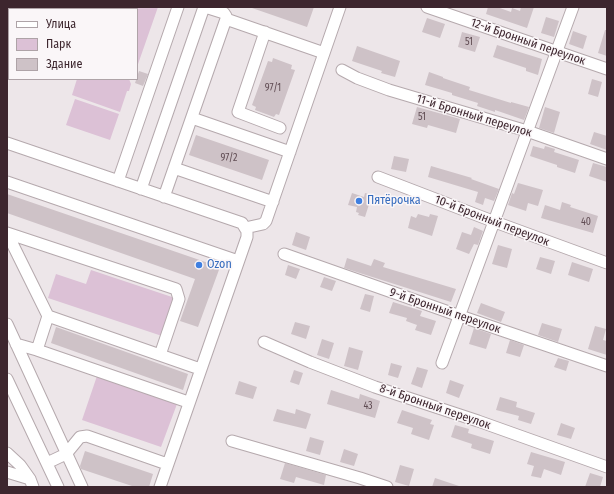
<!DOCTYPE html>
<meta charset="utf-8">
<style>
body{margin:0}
#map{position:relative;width:614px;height:494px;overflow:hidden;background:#ede6e9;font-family:"Fira Sans Condensed",sans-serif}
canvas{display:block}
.frame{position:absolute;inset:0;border:8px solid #3d262e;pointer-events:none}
.legend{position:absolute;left:8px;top:8px;width:130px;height:72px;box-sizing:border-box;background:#faf6f8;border:1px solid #aea3a7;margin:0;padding:5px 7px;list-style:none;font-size:12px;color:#3d262e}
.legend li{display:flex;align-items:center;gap:8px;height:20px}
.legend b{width:20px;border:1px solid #aea3a7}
</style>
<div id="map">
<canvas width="614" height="494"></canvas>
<div class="frame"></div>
<ul class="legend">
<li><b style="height:5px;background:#fff"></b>Улица</li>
<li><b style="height:11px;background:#dcc1d6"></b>Парк</li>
<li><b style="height:11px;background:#cec2c7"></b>Здание</li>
</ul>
</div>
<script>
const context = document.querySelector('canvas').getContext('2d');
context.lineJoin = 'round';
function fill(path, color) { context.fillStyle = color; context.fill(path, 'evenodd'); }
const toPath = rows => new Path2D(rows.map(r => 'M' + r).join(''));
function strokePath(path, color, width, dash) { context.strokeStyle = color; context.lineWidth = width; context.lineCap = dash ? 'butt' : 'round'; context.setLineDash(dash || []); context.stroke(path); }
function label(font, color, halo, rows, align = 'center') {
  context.font = font + ' "Fira Sans Condensed",sans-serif'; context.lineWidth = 3; context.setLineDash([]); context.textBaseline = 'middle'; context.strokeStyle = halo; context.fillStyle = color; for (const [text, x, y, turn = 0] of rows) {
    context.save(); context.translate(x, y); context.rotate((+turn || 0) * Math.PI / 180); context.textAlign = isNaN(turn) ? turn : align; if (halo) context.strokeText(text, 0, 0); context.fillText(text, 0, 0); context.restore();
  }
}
fill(toPath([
 [102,7,158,7,137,67,137,9,101,9],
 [77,79,129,79,131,84,129,91,127,91,120,112,72,95],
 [75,99,119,114,110,140,66,125],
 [91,270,175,298,162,336,48,298,56,274,86,284],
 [97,376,177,404,161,447,82,420]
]), '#dcc1d6');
fill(toPath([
 [252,7,314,7,307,27,252,8],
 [488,7,497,7,511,12,512,8,520,11,521,7,534,7,527,28,486,14],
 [546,17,559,21,554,37,541,33],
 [427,18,445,24,440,38,422,32],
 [605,30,607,30,607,56,598,53],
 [573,31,587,36,583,49,569,44],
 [462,32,480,37,475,52,458,47],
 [497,45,542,59,538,75,526,71,526,68,493,57],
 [357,46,400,61,395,77,381,73,382,71,352,61],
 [273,58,292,65,291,69,295,70,279,115,276,114,274,117,255,110,256,107,252,105,268,61,272,62],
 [139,71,148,74,143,86,135,83],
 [429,72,443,77,443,78,470,87,469,90,511,103,511,102,529,107,524,120,495,110,495,112,477,106,478,103,452,95,452,93,425,85],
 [592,79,602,82,598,97,588,94],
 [417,107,460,119,456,133,428,125,427,128,412,124],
 [545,107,560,112,554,133,539,128],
 [594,132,607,136,607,150,590,144],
 [196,135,269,160,262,180,189,155],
 [533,146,544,149,545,146,555,149,554,152,579,160,575,173,557,167,557,165,530,156],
 [394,156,409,159,406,172,391,169],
 [593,163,607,167,607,182,589,176],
 [431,166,472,178,471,179,499,189,494,201,485,198,483,205,475,202,478,192,428,177],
 [518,183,543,190,538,206,528,203,526,211,508,205,512,193,514,194],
 [352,193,364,197,365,193,372,195,365,217,358,215,359,213,356,212,357,207,348,205],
 [7,194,220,267,198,327,180,321,195,279,7,213],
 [562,202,571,205,570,207,598,216,593,233,541,218,545,205,560,210],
 [418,214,429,217,430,214,438,216,432,236,408,228,411,216,416,218],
 [474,227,483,231,478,245,474,244,469,254,456,249,462,232,471,235],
 [296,232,310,237,306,250,292,245],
 [498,245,512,249,507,268,492,264],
 [540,257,555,261,551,274,536,269],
 [347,258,371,266,374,259,385,263,383,267,456,289,451,302,344,268],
 [572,262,593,269,589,282,568,275],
 [288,265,300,269,296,279,285,275],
 [324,277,336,281,332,291,320,287],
 [365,294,374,296,370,312,360,309],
 [393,302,422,311,420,316,436,321,431,335,415,330,417,325,406,321,407,318,389,313],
 [481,303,505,312,501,322,477,313],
 [295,322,310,326,306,339,291,334],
 [542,323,562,329,558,342,538,335],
 [595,326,606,329,603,340,607,341,607,355,588,349],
 [56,327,188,374,183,390,51,343],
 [474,328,491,334,486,349,469,344],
 [322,339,334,343,329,359,317,355],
 [510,340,524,345,520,357,506,353],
 [349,347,363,351,358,370,344,366],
 [558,358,569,361,566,371,554,367],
 [391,363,402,366,398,378,388,375],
 [417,367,428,370,422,388,411,384],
 [294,370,303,373,299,385,290,382],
 [450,380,464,385,459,398,446,393],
 [239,381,257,387,253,399,235,394],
 [331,390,359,399,360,394,380,401,375,418,327,404],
 [500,397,517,402,516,407,535,413,531,424,518,420,519,416,496,410],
 [277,409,295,414,296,409,311,414,306,429,273,421],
 [402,410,432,420,430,424,434,425,429,440,411,434,413,428,397,423],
 [561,423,575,428,571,439,557,435],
 [455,425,469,429,468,433,494,441,490,454,471,448,472,444,451,437],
 [310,437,324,441,320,455,306,451],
 [344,449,358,454,354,466,340,462],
 [85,451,153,474,149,487,135,487,81,469,80,466],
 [531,452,565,462,561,475,544,469,541,478,531,476,534,466,527,464],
 [285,463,326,475,324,485,296,477,294,483,280,479],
 [400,465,414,469,409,486,395,482],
 [590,473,603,477,600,487,585,487],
 [435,478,459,486,459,487,432,487]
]), '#cec2c7');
const minor = toPath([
 [427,7,607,69],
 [226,19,324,53],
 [265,32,238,112,280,128],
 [342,70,357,78,389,90,527,131,607,159],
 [192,118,290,152],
 [7,143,242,223,247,231,247,237,160,487],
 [174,168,273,202],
 [378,177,495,222,607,263],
 [118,181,178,7],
 [7,182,238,261],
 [141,189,204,7],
 [164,197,226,19,226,16,224,13,205,7],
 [245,228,263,224,266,221,340,7],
 [7,233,176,289,179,299,160,355],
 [7,233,48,316,37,350],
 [284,254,460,316,607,366],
 [48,316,200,369],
 [7,324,82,487],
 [264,342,310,362,375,387,478,421,607,467],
 [16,344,37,350,188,402],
 [442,363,573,7],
 [7,379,58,487],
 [232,441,360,478,387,487],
 [7,453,20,465,30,479,33,487],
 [47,463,66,454,80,437,87,436,167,464],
 [7,472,30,479]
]);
strokePath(minor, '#b5a9ad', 13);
strokePath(minor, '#fff', 11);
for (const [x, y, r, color] of [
 [359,201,4,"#3f7fe0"],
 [199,265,4,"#3f7fe0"]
]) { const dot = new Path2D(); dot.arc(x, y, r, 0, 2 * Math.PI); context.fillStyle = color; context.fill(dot); strokePath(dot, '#faf6f8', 1.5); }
label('10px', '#614d54', null, [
 ["51",469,42],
 ["97/1",273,88],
 ["51",422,117],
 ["97/2",229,158],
 ["40",586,222],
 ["43",368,406]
]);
label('12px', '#3d262e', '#faf6f8', [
 ["12-й Бронный переулок",528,42,19],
 ["11-й Бронный переулок",474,116,17],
 ["10-й Бронный переулок",492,221,21],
 ["9-й Бронный переулок",445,311,19],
 ["8-й Бронный переулок",435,407,19]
]);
label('12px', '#366cbe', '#faf6f8', [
 ["Пятёрочка",367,201],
 ["Ozon",207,265]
], 'left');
</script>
